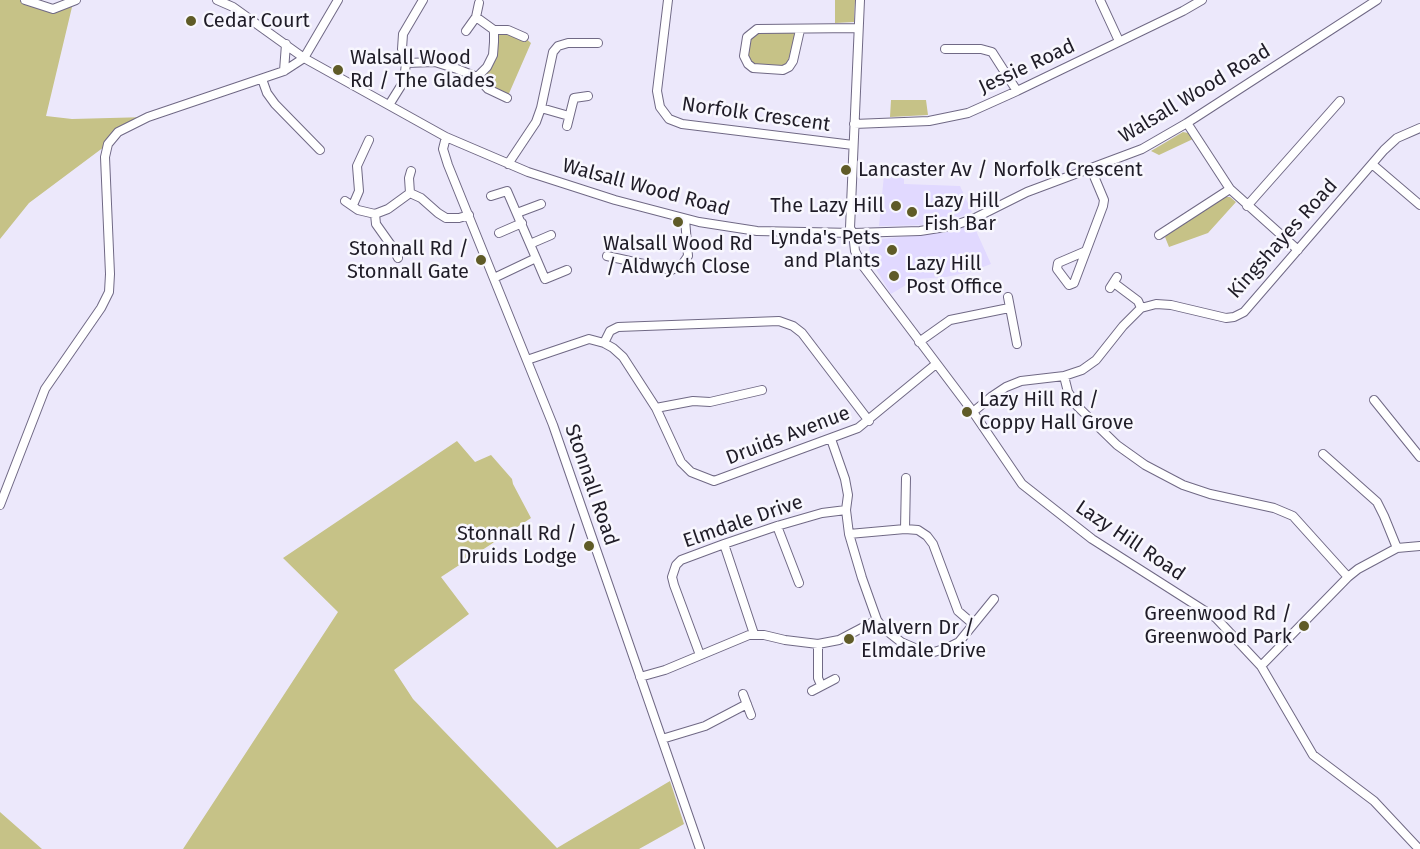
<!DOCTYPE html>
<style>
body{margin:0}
canvas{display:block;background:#ece8fb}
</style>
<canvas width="1420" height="849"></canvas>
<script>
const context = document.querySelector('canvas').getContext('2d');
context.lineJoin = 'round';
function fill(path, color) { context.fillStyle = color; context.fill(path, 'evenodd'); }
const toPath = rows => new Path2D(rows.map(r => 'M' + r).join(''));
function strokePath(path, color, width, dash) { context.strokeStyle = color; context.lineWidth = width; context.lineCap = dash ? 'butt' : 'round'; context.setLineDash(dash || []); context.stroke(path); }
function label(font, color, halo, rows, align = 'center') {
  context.font = font + ' "Fira Sans",sans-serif'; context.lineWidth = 5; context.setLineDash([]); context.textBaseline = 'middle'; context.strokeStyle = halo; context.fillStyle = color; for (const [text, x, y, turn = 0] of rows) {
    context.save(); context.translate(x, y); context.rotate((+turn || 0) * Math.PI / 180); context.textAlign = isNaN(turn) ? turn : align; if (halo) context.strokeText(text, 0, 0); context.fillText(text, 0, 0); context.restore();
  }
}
fill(toPath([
 [884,175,904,176,904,184,960,186,972,212,963,216,928,225,879,226],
 [973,224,991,264,970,272,946,277,916,279,891,294,871,261,869,247,881,239,947,232]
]), '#e1d9ff');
fill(toPath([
 [0,0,25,0,41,6,72,7,46,116,72,119,148,117,118,132,108,144,29,203,0,239],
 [835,0,855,0,854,22,835,23],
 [494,30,524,37,531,43,507,98,477,77,487,67],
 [758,31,796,32,787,65,781,68,755,66,746,56,749,39],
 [891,100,926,100,928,115,890,117],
 [1183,132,1188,133,1193,139,1159,155,1151,151],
 [1225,197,1230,197,1236,202,1208,233,1169,247,1165,237,1168,234],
 [457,441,475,462,491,455,512,479,513,484,531,518,441,577,469,614,394,670,413,699,557,848,670,781,684,824,639,849,183,849,338,612,283,558],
 [0,812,42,849,0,849]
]), '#c6c287');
const minor = toPath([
 [25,0,53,9,76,0],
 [217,0,233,7,304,58,446,137,528,172,615,200,699,222,757,231,853,233,920,231,952,226,973,219,1027,192,1142,149,1187,123,1377,0],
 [668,0,657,91,660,107,669,119,682,124,853,145],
 [860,0,850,228,853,233,855,251,863,266,973,412,1022,484,1092,539,1216,618,1261,666,1313,755,1374,801,1419,849],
 [1100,0,1119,41],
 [476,17,494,30,494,42,493,55,487,67,477,77],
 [494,30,508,30,524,37],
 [800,30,793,61,789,67,783,70,753,68,748,64,744,56,747,37,757,29,858,28],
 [466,31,476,17,479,3],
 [945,49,981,49,992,52,1017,91],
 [406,63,435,62,457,69,477,77,488,89,507,98],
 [284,71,286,44],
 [262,79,267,93,275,104,320,150],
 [389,105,404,81,406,63,402,49,403,34,423,0],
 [541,108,569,116],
 [1187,123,1230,189,1298,250],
 [854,124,929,121,968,113,1017,91,1183,11,1202,0],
 [567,126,574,98,588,96],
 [446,137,443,149,448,165,553,425,700,849],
 [508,164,536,122,541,108,553,52,558,46,568,43,598,43],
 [1372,164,1420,205],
 [410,193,409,178,411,171],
 [491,196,507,191,536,258,494,278],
 [345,201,358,210,375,214,388,209,410,193,421,198,438,213,446,218,459,218,469,215],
 [353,205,359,191,357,166,369,140],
 [1247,206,1340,101],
 [517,213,541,204],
 [375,214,376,224,393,248,398,258],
 [499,233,522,223],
 [1159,235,1230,189],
 [530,244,551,235],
 [1086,251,1058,263,1057,269,1069,285,1074,283,1103,206,1104,200,1091,169],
 [607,256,671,270,681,266,688,256,685,219],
 [536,258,545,279,567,270],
 [1114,283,1138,301,1141,308],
 [1110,288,1117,277],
 [1008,297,1017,344],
 [919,342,950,320,1009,308],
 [604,343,610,331,618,327,779,321,793,326,802,333,869,421],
 [527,360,589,339,604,343,613,348,623,357,656,408,681,462,691,472,714,481,858,428,936,364],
 [1064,376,1068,392,1077,406,1117,445,1145,465,1183,485,1210,494,1274,508,1293,516,1348,577],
 [1374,400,1420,457],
 [656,408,693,401,710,402,762,390],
 [973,412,991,397,1006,387,1021,381,1064,376,1082,370,1096,360,1123,326,1141,308,1156,304,1171,305,1226,318,1234,317,1244,312,1384,150,1397,138,1420,128],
 [831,439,845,479,848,495,846,510,849,534,862,578,877,620,882,627,901,642,922,651,934,652,947,648,959,642,994,599],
 [1323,454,1377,502,1384,516,1397,548],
 [0,505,45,389,101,308,109,292,110,274,105,157,108,144,118,132,148,117,284,71,304,58,338,0],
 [777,526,799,583],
 [905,529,906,478],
 [849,534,905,529,918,530,927,536,933,544,958,611,973,624],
 [724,544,754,634],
 [818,644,818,678,821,685],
 [700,655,674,585,672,577,676,565,681,560,724,544,777,526,822,513,846,510],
 [1261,666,1348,577,1358,569,1397,548,1420,546],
 [640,677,665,670,749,635,764,635,785,640,818,644,839,640,877,620],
 [812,691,835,679],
 [743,694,751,715],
 [662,739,705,726,747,704]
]);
strokePath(minor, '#706985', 10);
strokePath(minor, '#fff', 8);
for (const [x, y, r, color] of [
 [191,21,6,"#5f5b27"],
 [338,70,6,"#5f5b27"],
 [846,170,6,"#5f5b27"],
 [896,206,6,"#5f5b27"],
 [912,212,6,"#5f5b27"],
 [678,222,6,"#5f5b27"],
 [892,250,6,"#5f5b27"],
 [481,260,6,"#5f5b27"],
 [894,276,6,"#5f5b27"],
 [967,412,6,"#5f5b27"],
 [589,546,6,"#5f5b27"],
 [1304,626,6,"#5f5b27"],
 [849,639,6,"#5f5b27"]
]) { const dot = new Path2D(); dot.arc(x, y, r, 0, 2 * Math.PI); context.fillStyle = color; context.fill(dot); strokePath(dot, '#f8f7fe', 2); }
label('20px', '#1f1c27', '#f8f7fe', [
 ["Cedar Court",203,21],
 ["Walsall Wood",350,58],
 ["Rd / The Glades",350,81],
 ["Lancaster Av / Norfolk Crescent",858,170],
 ["Lazy Hill",924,201],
 ["Fish Bar",924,224],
 ["The Lazy Hill",884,206,"right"],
 ["Lynda's Pets",880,238,"right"],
 ["and Plants",880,261,"right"],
 ["Walsall Wood Rd",678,244,"center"],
 ["/ Aldwych Close",678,267,"center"],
 ["Stonnall Rd /",469,249,"right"],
 ["Stonnall Gate",469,272,"right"],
 ["Lazy Hill",906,264],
 ["Post Office",906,287],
 ["Lazy Hill Rd /",979,400],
 ["Coppy Hall Grove",979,423],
 ["Stonnall Rd /",577,534,"right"],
 ["Druids Lodge",577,557,"right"],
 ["Greenwood Rd /",1292,614,"right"],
 ["Greenwood Park",1292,637,"right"],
 ["Malvern Dr /",861,628],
 ["Elmdale Drive",861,651]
], 'left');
label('20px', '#1f1c27', '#f8f7fe', [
 ["Jessie Road",1027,67,-25],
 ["Walsall Wood Road",1195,94,-31],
 ["Norfolk Crescent",756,115,8],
 ["Walsall Wood Road",646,188,15],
 ["Kingshayes Road",1283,239,-48],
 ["Druids Avenue",788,436,-21],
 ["Stonnall Road",591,485,71],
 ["Elmdale Drive",743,522,-19],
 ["Lazy Hill Road",1130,541,34]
]);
</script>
